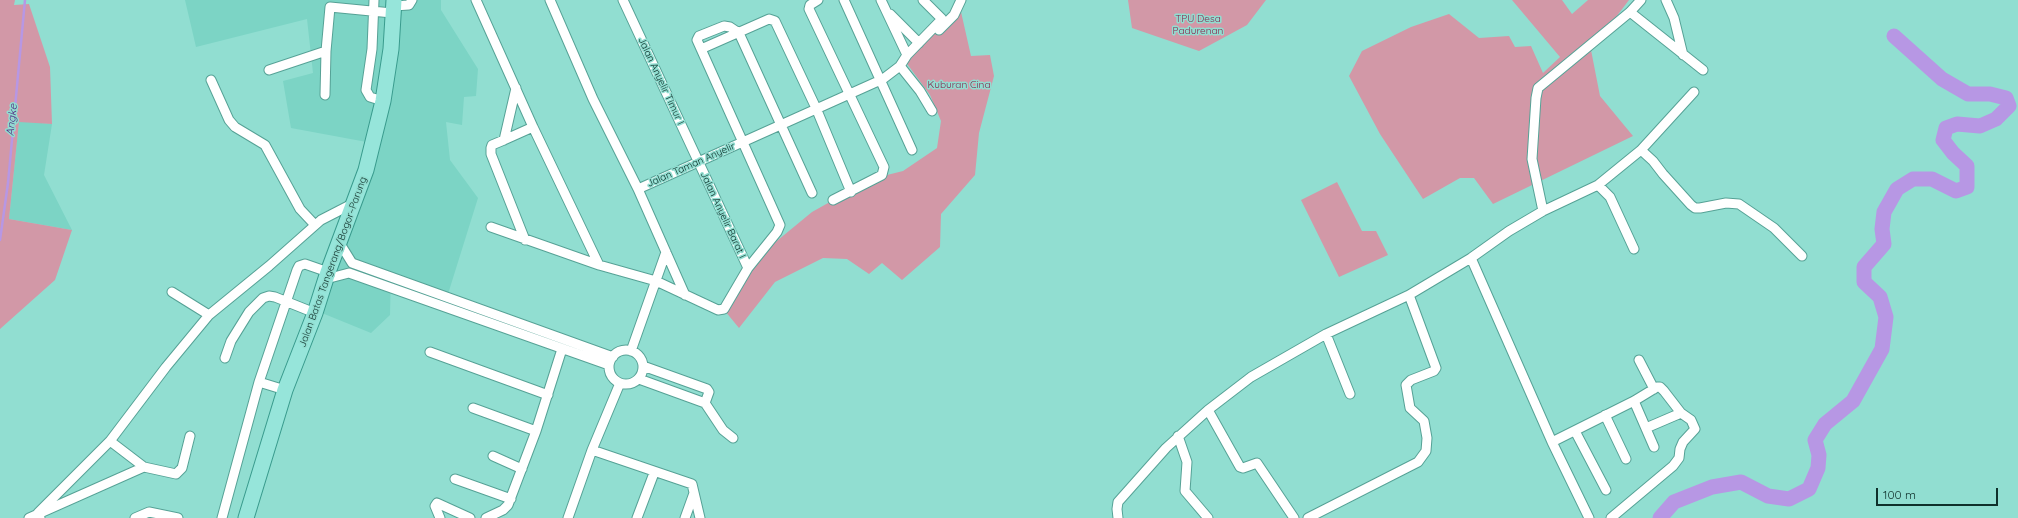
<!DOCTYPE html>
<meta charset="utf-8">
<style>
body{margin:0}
#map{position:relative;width:2018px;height:518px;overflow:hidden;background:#91ded1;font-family:Quicksand,sans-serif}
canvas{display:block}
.scale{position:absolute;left:1876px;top:488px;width:122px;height:18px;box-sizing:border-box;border:2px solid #0f302b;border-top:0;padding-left:5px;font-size:12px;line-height:14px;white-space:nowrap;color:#0f302b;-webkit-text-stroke:3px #91ded1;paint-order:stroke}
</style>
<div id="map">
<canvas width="2018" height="518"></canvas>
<div class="scale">100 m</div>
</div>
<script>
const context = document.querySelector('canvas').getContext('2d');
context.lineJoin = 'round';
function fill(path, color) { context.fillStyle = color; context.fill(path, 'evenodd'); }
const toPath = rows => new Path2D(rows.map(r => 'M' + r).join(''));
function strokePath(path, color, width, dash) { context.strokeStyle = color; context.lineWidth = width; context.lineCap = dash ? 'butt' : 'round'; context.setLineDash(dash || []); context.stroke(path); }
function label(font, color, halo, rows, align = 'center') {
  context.font = font + ' Quicksand,sans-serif'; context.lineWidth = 3; context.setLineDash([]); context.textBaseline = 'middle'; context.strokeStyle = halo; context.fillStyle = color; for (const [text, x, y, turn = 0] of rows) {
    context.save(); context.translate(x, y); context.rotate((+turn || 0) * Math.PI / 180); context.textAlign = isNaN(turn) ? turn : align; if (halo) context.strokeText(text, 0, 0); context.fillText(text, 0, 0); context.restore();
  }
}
fill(toPath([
 [185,0,441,0,441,10,478,69,476,96,464,97,462,125,446,122,450,160,478,198,448,294,391,273,390,315,371,333,317,311,372,143,291,128,283,81,313,73,307,19,196,47],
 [19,121,52,124,44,175,72,230,9,219]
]), '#7cd4c5');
fill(toPath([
 [0,0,15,0,14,5,29,4,50,67,52,124,19,122,9,219,72,230,55,280,0,329],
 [1128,0,1266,0,1247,25,1199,51,1132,28],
 [1512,0,1562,0,1572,14,1588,0,1629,0,1591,50,1600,96,1633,136,1493,204,1474,178,1460,178,1423,199,1380,134,1349,76,1362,51,1411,27,1449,14,1479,38,1509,36,1515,47,1531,46,1543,73,1560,57],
 [959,3,971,56,990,55,994,76,979,133,975,175,941,214,940,247,902,280,882,263,869,274,847,259,823,258,775,282,739,328,725,311,761,254,812,212,871,179,903,171,937,148,941,121,930,95,905,61],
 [1337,182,1362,231,1376,231,1388,255,1339,277,1301,200]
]), '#d298a7');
strokePath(toPath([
 [0,240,8,183,25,0]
]), '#b797e4', 2.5);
strokePath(toPath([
 [1660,518,1674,502,1712,487,1741,482,1768,496,1789,499,1809,489,1818,468,1819,455,1815,440,1825,424,1853,401,1882,349,1886,317,1880,297,1864,282,1864,267,1884,244,1882,229,1884,212,1897,189,1913,179,1932,179,1956,191,1967,187,1967,166,1953,153,1943,140,1946,128,1957,124,1980,126,1996,119,2009,106,2006,98,1990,94,1968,94,1942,79,1894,36]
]), '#b797e4', 15);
const street = toPath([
 [374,0,372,49,366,90,370,97,383,101],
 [476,0,533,127,599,265],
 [550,0,593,99,638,189,685,295],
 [623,0,748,268],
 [818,0,810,5,809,9,884,167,882,175,833,200],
 [844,0,912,150],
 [881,0,907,55],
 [1666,0,1674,18,1683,55],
 [394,6,409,5,412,0],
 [1630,12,1703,70],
 [890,14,919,43],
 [939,30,954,15,961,0],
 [701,49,769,19,775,21,816,108,851,192],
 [900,66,920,91,932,111],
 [269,70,326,51],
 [211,80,229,120,235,127,265,145,300,209,315,225],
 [325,95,326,51,330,7,392,13],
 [504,140,516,88],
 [1641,150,1653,161,1663,174,1691,205,1695,208,1700,208,1726,203,1739,204,1774,228,1802,256],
 [1598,185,1610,197,1634,249],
 [638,189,883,79,900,66,907,55,942,19,923,0],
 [1543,211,1598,185,1641,150,1694,92],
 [491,227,599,265,656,281,718,310,724,309,748,268,777,232,780,225,697,40,699,36,724,26,730,27,739,33,812,193],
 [525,240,491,154,491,148,492,145,504,140,533,127],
 [339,242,352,263,613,357],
 [1471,258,1552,442,1589,518],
 [326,279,349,273,609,365],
 [172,292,209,315],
 [1326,334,1350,394],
 '609 367a17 17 0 1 1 34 0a17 17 0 1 1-34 0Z',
 [631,351,666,252],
 [430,352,548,395],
 [225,358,231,341,249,312,263,298,269,296,275,297,315,313],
 [1639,360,1654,389],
 [639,379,705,403,709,392,707,389,643,366],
 [259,382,285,390],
 [1634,401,1654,447],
 [705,403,723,430,733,438],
 [473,408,536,431],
 [1208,410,1240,467,1243,468,1257,463,1294,518],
 [1605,415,1626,459],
 [1646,428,1681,413],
 [1575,431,1606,490],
 [1178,436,1187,462,1185,491,1208,518],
 [110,441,144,467,176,474,182,468,190,436],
 [1552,442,1634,401,1657,387,1660,387,1664,391,1681,413,1691,420,1695,429,1683,442,1680,449,1679,458,1673,466,1611,518],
 [592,450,692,484,700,518],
 [493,456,522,469],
 [455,479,511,499],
 [29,518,144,467],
 [40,518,38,513,110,441,166,367,209,315,269,266,321,220,354,203],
 [135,518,149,512,178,518],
 [222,518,259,382,297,270,299,266,305,264,328,272],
 [440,518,435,506,437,503,470,518],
 [486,518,503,510,508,505,536,431,562,349],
 [568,518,592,450,620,383],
 [637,518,654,473],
 [685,518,694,493],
 [1118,518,1117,509,1118,502,1166,448,1208,410,1251,377,1326,334,1409,295,1471,258,1509,231,1543,211,1532,159,1536,98,1538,88,1630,12,1641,0],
 [1308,518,1418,462,1426,451,1427,438,1424,421,1410,408,1406,385,1411,380,1434,371,1436,368,1409,295]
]);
const primary = toPath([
 [246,518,285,390,315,313,328,272,366,170,383,101,391,49,394,0]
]);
strokePath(street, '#56a296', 11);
strokePath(primary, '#399b8d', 17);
strokePath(street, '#fff', 9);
strokePath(primary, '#96e5da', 15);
label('10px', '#8a2049', '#91ded1', [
 ["TPU Desa",1198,19],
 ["Padurenan",1198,31],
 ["Kuburan Cina",959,85]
]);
label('10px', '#0f302b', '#91ded1', [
 ["Jalan Anyelir Timur I",661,81,65],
 ["Jalan Taman Anyelir",691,165,-24],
 ["Jalan Anyelir Barat I",723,215,65],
 ["Jalan Batas Tangerang/Bogor–Parung",333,262,-70]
]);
label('italic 11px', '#542982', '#91ded1', [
 ["Angke",12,120,-84]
]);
</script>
